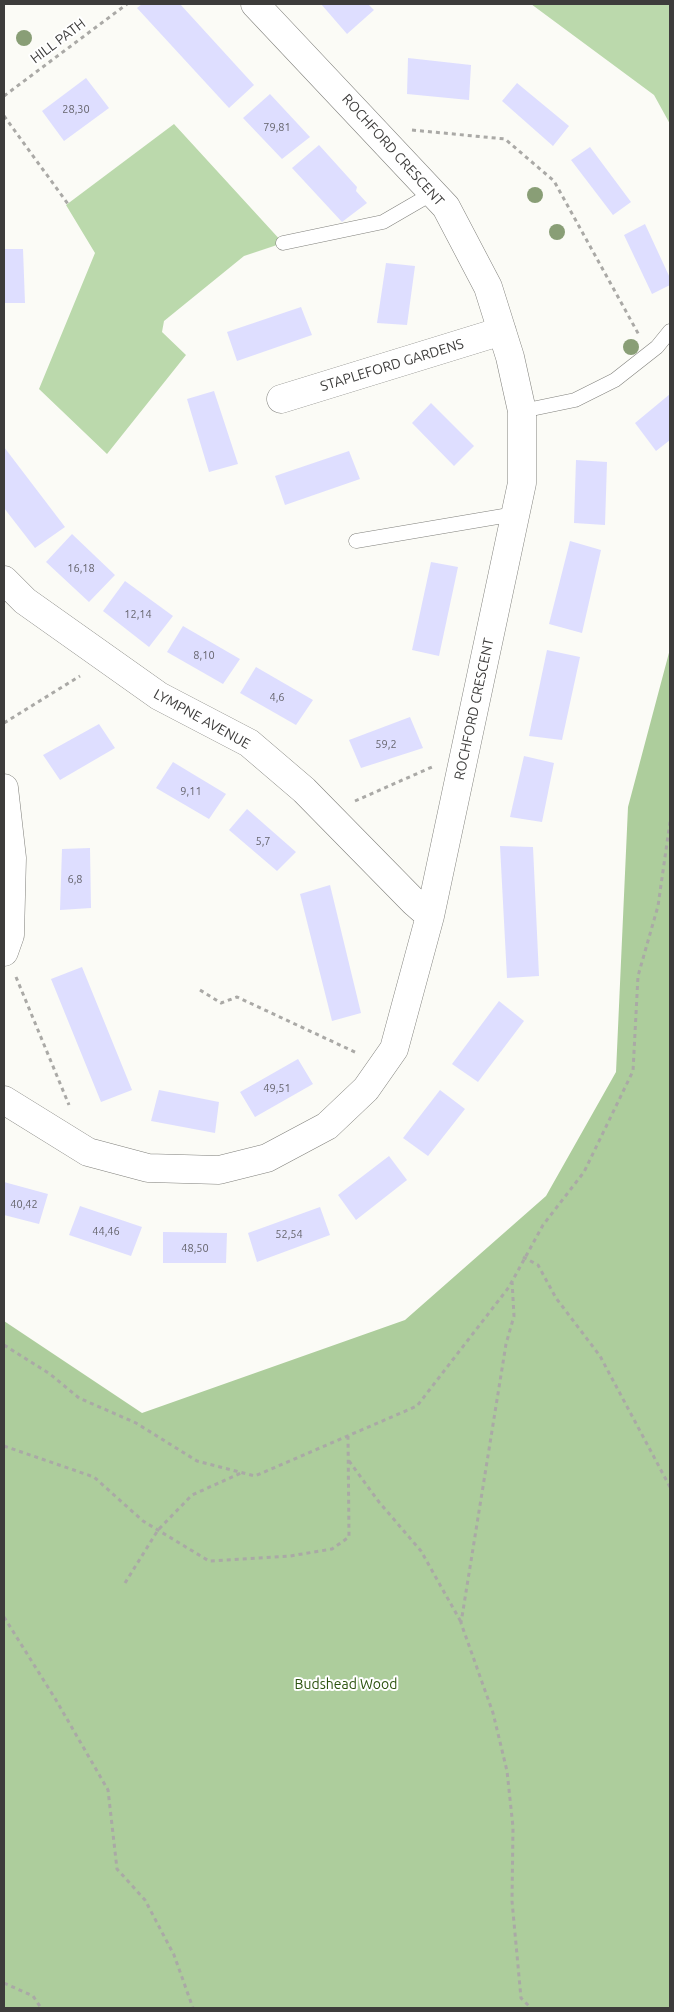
<!DOCTYPE html>
<style>
body{margin:0}
#map{position:relative;width:674px;height:2012px;overflow:hidden;background:#fbfbf6;font-family:Ubuntu,sans-serif}
canvas{display:block}
.frame{position:absolute;inset:0;border:5px solid #3d3c3b;pointer-events:none}
</style>
<div id="map">
<canvas width="674" height="2012"></canvas>
<div class="frame"></div>
</div>
<script>
const context = document.querySelector('canvas').getContext('2d');
context.lineJoin = 'round';
function fill(path, color) { context.fillStyle = color; context.fill(path, 'evenodd'); }
const toPath = rows => new Path2D(rows.map(r => 'M' + r).join(''));
function strokePath(path, color, width, dash) { context.strokeStyle = color; context.lineWidth = width; context.lineCap = dash ? 'butt' : 'round'; context.setLineDash(dash || []); context.stroke(path); }
function label(font, color, halo, rows, align = 'center') {
  context.font = font + ' Ubuntu,sans-serif'; context.lineWidth = 4; context.setLineDash([]); context.textBaseline = 'middle'; context.strokeStyle = halo; context.fillStyle = color; for (const [text, x, y, turn = 0] of rows) {
    context.save(); context.translate(x, y); context.rotate((+turn || 0) * Math.PI / 180); context.textAlign = isNaN(turn) ? turn : align; if (halo) context.strokeText(text, 0, 0); context.fillText(text, 0, 0); context.restore();
  }
}
fill(toPath([
 [531,4,670,4,670,124,654,95],
 [174,124,283,243,244,256,164,321,162,332,186,355,107,454,39,389,95,253,66,205]
]), '#bbd9ac');
fill(toPath([
 [670,649,670,2008,4,2008,4,1321,142,1413,405,1320,546,1196,616,1072,628,807]
]), '#adcd9c');
fill(toPath([
 [142,4,180,4,254,85,229,108,137,8],
 [321,4,368,4,374,10,347,34],
 [408,58,471,65,469,100,407,94],
 [86,78,109,108,64,141,42,111],
 [517,83,569,126,553,146,502,101],
 [270,94,310,137,282,159,243,118],
 [319,145,357,187,356,191,367,203,342,222,292,168],
 [590,147,631,202,613,215,571,160],
 [645,224,670,278,670,285,652,294,624,235],
 [4,249,23,249,25,303,4,303],
 [386,263,415,266,407,325,377,323],
 [301,307,312,335,237,361,227,332],
 [214,391,238,464,209,472,187,399],
 [670,394,670,440,656,451,635,423],
 [431,403,474,446,454,466,412,423],
 [4,447,65,527,35,548,4,508],
 [349,451,360,479,285,505,275,476],
 [576,460,607,462,605,525,574,523],
 [72,534,115,575,89,602,46,562],
 [570,541,601,550,582,633,549,624],
 [431,562,458,567,439,656,412,650],
 [125,581,173,616,149,647,103,611],
 [183,626,240,659,223,684,167,652],
 [547,650,580,657,562,740,529,736],
 [256,667,313,700,296,725,240,693],
 [410,717,423,748,361,768,349,740],
 [99,724,115,748,60,780,43,755],
 [524,756,554,763,542,822,510,817],
 [173,762,226,794,209,819,156,788],
 [247,809,296,852,277,871,229,830],
 [500,846,533,847,539,976,507,978],
 [90,848,91,908,60,910,62,849],
 [330,885,361,1013,332,1021,300,894],
 [82,967,132,1090,101,1102,51,979],
 [499,1001,524,1021,478,1082,452,1064],
 [298,1059,313,1084,255,1117,240,1092],
 [159,1090,219,1102,215,1133,151,1121],
 [440,1090,465,1109,428,1156,403,1138],
 [389,1156,407,1180,356,1220,338,1195],
 [4,1182,48,1194,39,1224,4,1215],
 [80,1206,142,1227,131,1256,69,1235],
 [320,1207,330,1235,257,1262,248,1233],
 [163,1232,227,1233,226,1263,163,1263]
]), '#dedeff');
const lane = toPath([
 [283,243,383,222,433,193],
 [522,411,575,400,615,380,657,347,670,331],
 [356,541,515,514]
]);
const street = toPath([
 [281,399,502,331],
 [4,580,25,601,159,696,249,743,304,790,414,902,430,916],
 [4,788,12,858,10,935,4,952],
 [4,1100,88,1152,148,1168,219,1170,267,1158,327,1126,366,1089,394,1049,430,916,522,483,522,411,510,357,488,287,446,207,255,4]
]);
strokePath(lane, '#80807c', 15);
strokePath(street, '#80807c', 29);
strokePath(toPath([
 [4,96,127,4],
 [4,116,68,204],
 [412,130,505,139,554,181,639,335],
 [4,723,80,676],
 [355,801,432,767],
 [16,977,69,1105],
 [200,990,221,1003,237,997,357,1053],
 [523,1257,538,1265,556,1298,600,1356,670,1487],
 [512,1281,514,1316,506,1344,461,1623,493,1713,507,1771,513,1827,512,1901,521,1998,531,2008],
 [4,1345,50,1374,79,1398,136,1423,197,1461,255,1476,417,1406,509,1287,543,1225,584,1172,633,1071,638,976,658,906,670,822],
 [4,1446,94,1477,143,1521,209,1561,290,1556,332,1549,349,1537,348,1436],
 [349,1461,379,1502,421,1551,461,1622],
 [125,1583,158,1530,192,1495,241,1473],
 [4,1617,56,1700,108,1790,117,1869,145,1900,174,1955,193,2008],
 [4,1983,33,1996,41,2008]
]), '#aaa9a6', 3, [4, 4]);
strokePath(lane, '#fff', 14);
strokePath(street, '#fff', 28);
context.fillStyle = '#899e76';
for (const [x, y] of [
 [24,38],
 [535,195],
 [557,232],
 [631,347]
]) { context.beginPath(); context.arc(x, y, 8, 0, 2 * Math.PI); context.fill(); }
label('11px', '#65646c', null, [
 ["28,30",76,109],
 ["79,81",277,127],
 ["16,18",81,568],
 ["12,14",138,614],
 ["8,10",204,655],
 ["4,6",277,697],
 ["59,2",386,744],
 ["9,11",191,791],
 ["5,7",263,841],
 ["6,8",75,879],
 ["49,51",277,1088],
 ["40,42",24,1204],
 ["44,46",106,1231],
 ["52,54",289,1234],
 ["48,50",195,1248]
]);
label('14px', '#3d3c3b', '#fff', [
 ["HILL PATH",58,41,-37],
 ["ROCHFORD CRESCENT",393,150,48],
 ["STAPLEFORD GARDENS",392,365,-17],
 ["ROCHFORD CRESCENT",474,709,-78],
 ["LYMPNE AVENUE",202,719,29]
]);
label('14px', '#2b520e', '#fff', [
 ["Budshead Wood",346,1684]
]);
</script>
